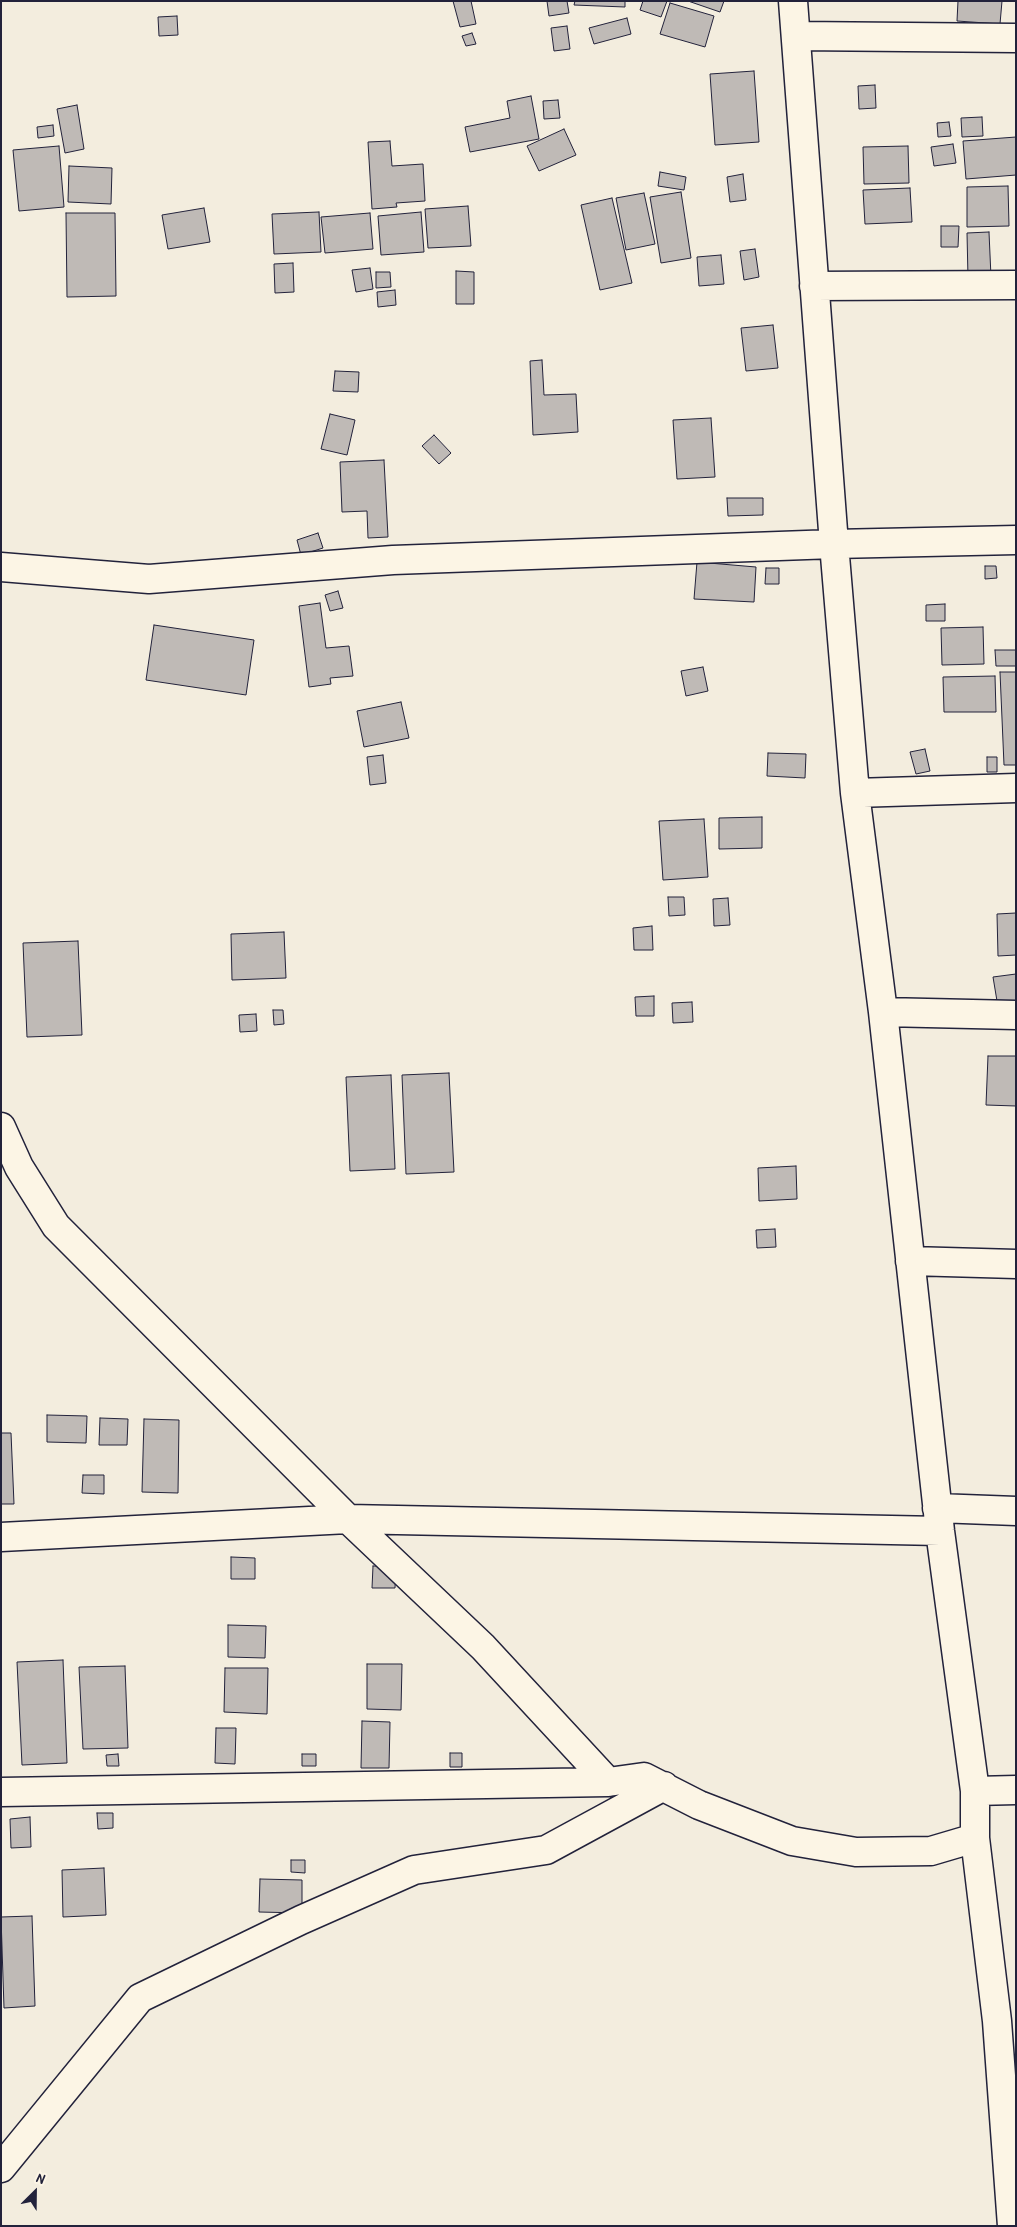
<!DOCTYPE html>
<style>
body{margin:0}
#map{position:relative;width:1017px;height:2227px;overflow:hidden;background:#f3edde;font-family:"Patrick Hand",sans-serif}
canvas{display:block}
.frame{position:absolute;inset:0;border:2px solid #22223b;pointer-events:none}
.north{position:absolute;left:10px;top:2167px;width:50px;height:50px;-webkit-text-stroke:4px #fcf5e5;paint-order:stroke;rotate:23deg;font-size:14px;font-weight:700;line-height:20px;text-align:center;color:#22223b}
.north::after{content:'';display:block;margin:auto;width:18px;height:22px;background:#22223b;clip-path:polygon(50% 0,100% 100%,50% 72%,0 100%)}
</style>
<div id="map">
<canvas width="1017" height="2227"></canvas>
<div class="frame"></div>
<div class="north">N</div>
</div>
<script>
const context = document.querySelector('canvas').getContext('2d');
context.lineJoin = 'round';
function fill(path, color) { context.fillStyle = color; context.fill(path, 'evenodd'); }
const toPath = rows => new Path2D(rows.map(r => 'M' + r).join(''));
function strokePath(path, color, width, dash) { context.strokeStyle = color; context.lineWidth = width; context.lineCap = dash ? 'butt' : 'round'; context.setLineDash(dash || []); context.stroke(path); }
const building = toPath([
 [453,1,471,1,476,24,460,27,453,1],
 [547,1,567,1,569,13,549,16,547,1],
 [575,1,625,1,625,7,574,5,575,1],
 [643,1,667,1,661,17,640,10,643,1],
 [688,1,724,1,720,12,688,1],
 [958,1,1002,1,1000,24,957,21,958,1],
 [670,3,714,16,705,47,660,34,670,3],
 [177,16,178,35,159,36,158,17,177,16],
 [627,18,631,34,594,44,589,28,627,18],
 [567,26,570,49,554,51,551,28,567,26],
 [472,33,476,44,466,46,462,36,472,33],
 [754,71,759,142,715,145,710,74,754,71],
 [875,85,876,108,859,109,858,86,875,85],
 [531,96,539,139,470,152,465,127,510,118,507,101,531,96],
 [558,100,560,118,544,119,543,101,558,100],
 [77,105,84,149,65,153,57,109,77,105],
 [982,117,983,136,962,137,961,118,982,117],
 [949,122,951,136,938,137,937,123,949,122],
 [53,125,54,136,38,138,37,127,53,125],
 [564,129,576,155,539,171,527,146,564,129],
 [1016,137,1016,175,966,179,963,141,1016,137],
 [390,141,392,166,423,164,425,201,396,203,397,207,372,209,368,142,390,141],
 [953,144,956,163,934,166,931,147,953,144],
 [59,146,64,207,19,211,13,150,59,146],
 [908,146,909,183,864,184,863,147,908,146],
 [69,166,112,168,111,204,68,202,69,166],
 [660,172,686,177,684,190,658,186,660,172],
 [743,174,746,200,730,202,727,177,743,174],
 [1008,186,1009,226,967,227,967,187,1008,186],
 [910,188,912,222,865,224,863,190,910,188],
 [681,192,691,258,661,263,650,197,681,192],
 [644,193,655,244,626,250,616,198,644,193],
 [612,198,632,283,600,290,581,205,612,198],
 [468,206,471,246,428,248,425,209,468,206],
 [204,208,210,242,168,249,162,215,204,208],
 [319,212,321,252,274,254,272,214,319,212],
 [421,212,424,252,381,255,378,216,421,212],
 [66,213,115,213,116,296,67,297,66,213],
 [370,213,373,249,325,253,321,217,370,213],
 [941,226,959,226,958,247,941,247,941,226],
 [989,232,991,277,968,278,967,233,989,232],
 [755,249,759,277,744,280,740,251,755,249],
 [721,255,724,284,699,286,697,257,721,255],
 [293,263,294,292,275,293,274,264,293,263],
 [370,268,373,289,356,292,352,270,370,268],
 [456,271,474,272,474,304,456,304,456,271],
 [376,272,390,272,391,287,376,288,376,272],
 [395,290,396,305,378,307,377,292,395,290],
 [773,325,778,368,746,371,741,328,773,325],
 [542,360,544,395,576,394,578,432,533,435,530,361,542,360],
 [335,371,359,372,358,392,333,391,335,371],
 [330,414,355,420,347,455,321,449,330,414],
 [711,418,715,477,677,479,673,420,711,418],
 [434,435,451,453,439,464,422,446,434,435],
 [384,460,388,537,368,538,367,511,342,512,340,462,384,460],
 [727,498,763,498,763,515,728,516,727,498],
 [318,533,323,548,301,555,297,540,318,533],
 [697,562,756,567,754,602,694,599,697,562],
 [985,566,996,566,997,578,985,579,985,566],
 [766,568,779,568,779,584,765,584,766,568],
 [338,591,343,608,330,611,325,595,338,591],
 [320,603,326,648,349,646,353,676,330,678,331,684,309,687,299,606,320,603],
 [945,604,945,621,926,621,926,605,945,604],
 [154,625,254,640,246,695,146,680,154,625],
 [983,627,984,664,942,665,941,628,983,627],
 [995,650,1016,650,1016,666,996,666,995,650],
 [703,667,708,691,686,696,681,671,703,667],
 [1000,672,1016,672,1016,765,1004,765,1000,672],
 [995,676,996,712,944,712,943,677,995,676],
 [401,702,409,738,364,747,357,711,401,702],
 [925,749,930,771,916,774,910,752,925,749],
 [768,753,806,754,805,778,767,776,768,753],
 [383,755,386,783,370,785,367,757,383,755],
 [987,757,997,757,997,772,987,772,987,757],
 [762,817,762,848,719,849,719,818,762,817],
 [704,819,708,877,663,880,659,821,704,819],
 [668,897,684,897,685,915,669,916,668,897],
 [728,898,730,925,714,926,713,899,728,898],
 [1016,913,1016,955,998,956,997,914,1016,913],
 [652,926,653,950,634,950,633,928,652,926],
 [284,932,286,978,232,980,231,934,284,932],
 [78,941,82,1035,27,1037,23,943,78,941],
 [1016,974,1016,1010,999,1013,993,977,1016,974],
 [654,996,654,1016,636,1016,635,997,654,996],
 [692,1002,693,1022,673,1023,672,1003,692,1002],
 [273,1010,283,1010,284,1024,274,1025,273,1010],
 [256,1014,257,1031,240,1032,239,1015,256,1014],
 [988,1056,1016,1056,1016,1106,986,1105,988,1056],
 [449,1073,454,1172,406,1174,402,1075,449,1073],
 [391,1075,395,1169,350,1171,346,1077,391,1075],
 [796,1166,797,1199,759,1201,758,1168,796,1166],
 [775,1229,776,1247,757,1248,756,1230,775,1229],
 [47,1415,87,1416,86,1443,47,1442,47,1415],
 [100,1418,128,1419,127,1445,99,1445,100,1418],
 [144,1419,179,1420,178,1493,142,1492,144,1419],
 [1,1433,11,1433,14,1504,1,1504,1,1433],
 [83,1475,104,1475,104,1494,82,1493,83,1475],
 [231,1557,255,1558,255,1579,231,1579,231,1557],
 [373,1566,396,1567,395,1588,372,1588,373,1566],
 [228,1625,266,1626,265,1658,228,1657,228,1625],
 [63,1660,67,1763,22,1765,17,1662,63,1660],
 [367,1664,402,1664,401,1710,367,1709,367,1664],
 [125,1666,128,1748,83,1749,79,1667,125,1666],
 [225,1668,268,1668,267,1714,224,1712,225,1668],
 [362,1721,390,1722,389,1768,361,1768,362,1721],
 [216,1728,236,1728,235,1764,215,1763,216,1728],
 [450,1753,462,1753,462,1767,450,1767,450,1753],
 [118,1754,119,1766,107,1766,106,1755,118,1754],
 [302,1754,316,1754,316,1766,302,1766,302,1754],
 [97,1813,113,1813,113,1828,98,1829,97,1813],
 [30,1817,31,1847,11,1848,10,1819,30,1817],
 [291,1860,305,1860,305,1873,291,1872,291,1860],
 [104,1868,106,1915,63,1917,62,1870,104,1868],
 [260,1879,302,1880,302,1913,259,1912,260,1879],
 [32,1916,35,2006,4,2008,1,1917,32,1916]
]);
fill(building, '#bfbab6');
strokePath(building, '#22223b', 1);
const minor = toPath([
 [793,1,834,544,855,793,883,1012,940,1531,975,1791,975,1838,997,2021,1012,2226],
 [797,36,1016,38],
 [814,286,1016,285],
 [1,567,149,579,393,560,834,544,1016,540],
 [855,793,1016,788],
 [883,1012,1016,1015],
 [1,1127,19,1167,56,1226,348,1519,483,1647,608,1782,644,1777,699,1805,792,1841,856,1852,931,1851,975,1838],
 [910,1261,1016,1264],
 [937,1508,1016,1511],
 [1,1537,348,1519,940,1531],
 [975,1791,1016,1790],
 [1,1792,608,1782],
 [1,2168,140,1998,301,1920,414,1870,546,1850,664,1786]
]);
strokePath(minor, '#22223b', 31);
strokePath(minor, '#fcf5e5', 28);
</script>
